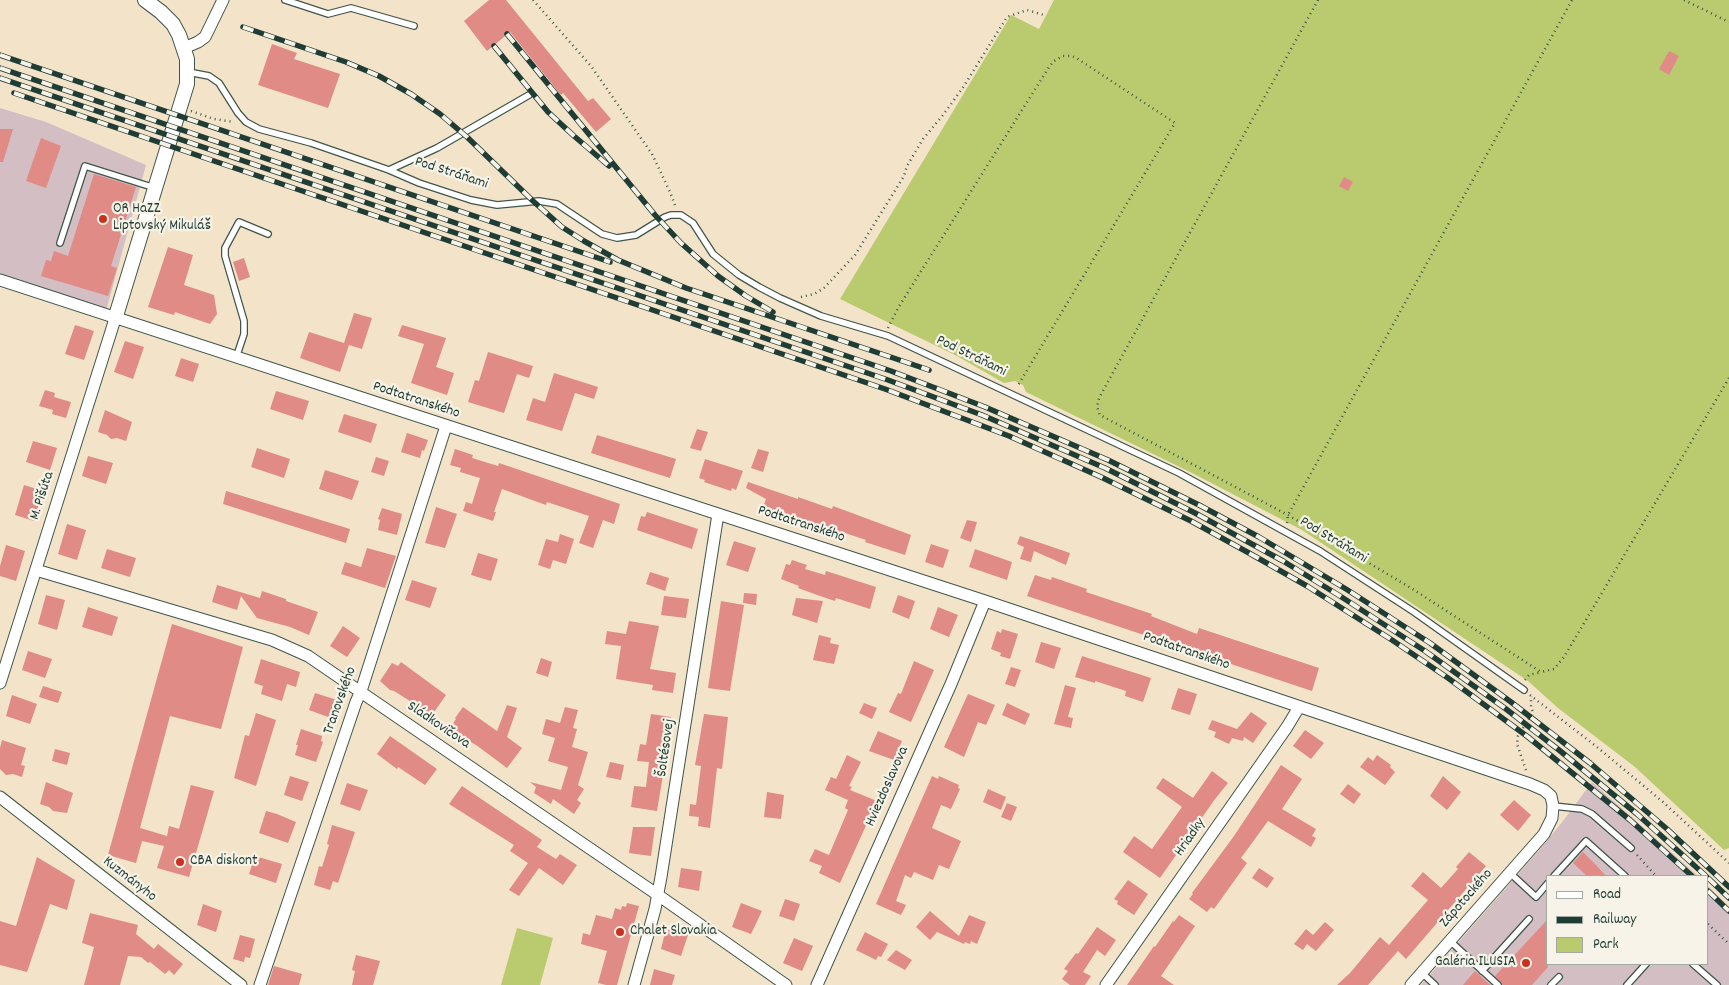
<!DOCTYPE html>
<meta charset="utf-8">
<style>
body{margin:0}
#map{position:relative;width:1729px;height:985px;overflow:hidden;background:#f3e3c9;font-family:Dekko,sans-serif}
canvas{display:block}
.legend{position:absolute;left:1546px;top:875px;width:162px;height:90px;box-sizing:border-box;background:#f7f3e8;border:1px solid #a1aaa0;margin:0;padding:6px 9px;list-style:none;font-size:15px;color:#1f3d34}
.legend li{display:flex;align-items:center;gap:10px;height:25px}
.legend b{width:25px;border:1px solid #a1aaa0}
</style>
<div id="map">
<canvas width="1729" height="985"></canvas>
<ul class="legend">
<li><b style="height:6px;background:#fff"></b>Road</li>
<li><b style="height:6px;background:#1f3d34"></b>Railway</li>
<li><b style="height:14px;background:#b9cb6e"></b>Park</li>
</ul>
</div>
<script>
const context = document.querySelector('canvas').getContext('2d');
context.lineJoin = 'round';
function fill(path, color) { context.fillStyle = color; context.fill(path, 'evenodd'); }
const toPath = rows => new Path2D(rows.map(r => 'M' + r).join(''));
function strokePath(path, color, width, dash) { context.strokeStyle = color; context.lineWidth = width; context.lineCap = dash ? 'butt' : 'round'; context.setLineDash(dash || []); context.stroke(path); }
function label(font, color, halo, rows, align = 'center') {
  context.font = font + ' Dekko,sans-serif'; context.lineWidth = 4.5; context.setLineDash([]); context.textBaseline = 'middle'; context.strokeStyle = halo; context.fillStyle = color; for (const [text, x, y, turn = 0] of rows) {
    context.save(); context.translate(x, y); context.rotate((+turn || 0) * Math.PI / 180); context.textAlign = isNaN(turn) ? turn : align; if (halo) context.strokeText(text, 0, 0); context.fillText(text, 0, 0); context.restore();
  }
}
fill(toPath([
 [0,108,46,122,146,165,106,311,0,275],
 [1592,782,1698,876,1548,876,1548,964,1708,964,1708,886,1729,907,1729,985,1421,985,1541,848,1563,821]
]), '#d2bec3');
fill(toPath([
 [1054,0,1729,0,1729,848,1724,850,1635,767,1558,708,1528,681,1302,530,1192,473,1026,392,1023,385,1015,381,1004,383,957,356,840,299,1011,15,1039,29],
 [517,928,553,938,540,985,501,985]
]), '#b9cb6e');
fill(toPath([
 [489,0,506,0,588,101,593,98,611,119,596,132,563,93,561,95,510,32,487,51,464,21],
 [272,44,297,53,294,59,340,74,328,108,258,85],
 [1669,51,1679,56,1669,75,1659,69],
 [0,129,13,129,3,162,0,162],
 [41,138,61,146,46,188,26,181],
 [94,174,136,187,111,266,117,268,108,296,41,276,46,260,51,261,54,251,68,256],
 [1344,177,1353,182,1348,191,1339,186],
 [168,247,193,255,184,285,214,295,217,314,210,324,175,312,174,315,148,307],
 [244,258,250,277,239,281,233,262],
 [354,313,372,318,362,349,349,345,340,372,300,358,309,332,344,343],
 [75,325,94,331,84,360,65,354],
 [402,325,446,338,436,367,454,373,447,395,411,383,424,344,398,336],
 [125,341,144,347,133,379,114,372],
 [488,352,533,366,529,378,517,374,504,413,468,402,475,380,479,381],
 [181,358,199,364,193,382,175,376],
 [554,373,598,387,594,399,575,393,562,431,526,420,533,398,545,402],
 [45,390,55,393,54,397,71,402,66,418,52,414,53,410,39,406],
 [276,391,309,401,303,420,270,409],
 [105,410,132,422,126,441,117,438,111,439,107,435,98,432],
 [344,414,377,424,371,443,338,432],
 [697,429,708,432,701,451,690,448],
 [407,433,428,440,424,451,422,450,420,458,401,452],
 [597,435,676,459,670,478,591,453],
 [33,441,57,448,50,470,26,462],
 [257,448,290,459,284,478,251,467],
 [455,449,473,455,472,458,498,466,499,463,620,504,614,524,603,520,593,548,579,543,589,516,547,502,546,505,502,489,494,512,496,512,493,521,463,511,466,502,472,504,480,478,460,472,461,468,450,465],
 [758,449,769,452,763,472,751,468],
 [88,456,113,463,106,484,82,476],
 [376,457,389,461,384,476,371,472],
 [705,459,743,471,736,490,732,488,731,491,704,482,705,480,699,478],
 [325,470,359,481,352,500,319,489],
 [748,482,798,499,798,497,832,509,833,506,911,535,905,555,865,542,866,540,845,533,845,535,763,507,766,499,746,488],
 [24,485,43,491,34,521,15,515],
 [226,491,350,529,346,543,223,504],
 [436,507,457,514,445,548,425,543],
 [382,508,402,514,397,535,378,530,380,520,378,519],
 [647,512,698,529,692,549,637,530,641,516,645,517],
 [967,520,977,522,971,542,960,538],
 [67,524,86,530,77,560,58,554],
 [560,534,574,539,566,564,553,560,550,569,538,565,546,539,558,542],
 [1020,536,1070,553,1066,565,1034,551,1031,562,1020,559,1024,547,1017,544],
 [734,541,756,548,748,572,726,565],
 [931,544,949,550,943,568,925,562],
 [6,545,25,551,16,581,0,576,0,566],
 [367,548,396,556,385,588,341,574,345,562,361,567],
 [107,549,136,558,130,577,101,568],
 [975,549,1012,562,1007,580,969,567],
 [478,553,498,559,491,581,471,575],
 [792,560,807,565,805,569,825,575,826,571,876,587,870,609,836,598,835,601,820,596,798,588,799,586,781,579,786,564,790,565],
 [650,572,669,578,665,591,646,584],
 [1035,575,1051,580,1052,577,1087,589,1086,592,1152,614,1151,616,1197,634,1199,628,1319,668,1312,691,1027,596],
 [412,580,437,588,430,608,405,600],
 [217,585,260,598,262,591,286,599,286,601,318,612,309,635,290,627,257,618,241,596,237,610,212,602],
 [744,593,757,594,756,605,743,603],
 [46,595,65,600,57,630,38,624],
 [898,595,915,601,909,619,892,612],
 [664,596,689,599,686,618,661,615],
 [796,598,823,601,817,623,792,615],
 [721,601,744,605,730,691,708,688],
 [88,607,118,617,112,636,82,627],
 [938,607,958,615,949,637,930,629],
 [629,621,659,626,650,669,676,673,673,693,652,690,653,685,616,679,621,646,605,644,607,631,626,634],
 [172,624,243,647,221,729,170,716,140,828,167,836,169,826,179,829,191,785,214,791,189,877,157,868,164,846,142,841,136,863,108,855],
 [343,626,360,638,347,657,330,646],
 [1002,629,1018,634,1010,659,1000,656,1001,653,991,649,997,631,1001,633],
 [819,635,831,638,830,643,839,645,834,664,813,660],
 [1041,642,1061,648,1054,669,1035,662],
 [28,651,52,659,45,678,22,670],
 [1082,656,1151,678,1143,702,1125,696,1126,691,1095,681,1095,683,1075,677],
 [541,658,552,662,548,677,536,673],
 [261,659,300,672,296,687,287,684,282,701,261,694,263,686,254,683],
 [914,661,934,670,911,722,889,712,898,693,901,694],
 [401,662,446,695,432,715,394,691,390,690,380,681,392,663,398,666],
 [1011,667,1021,670,1015,687,1005,684],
 [1065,685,1076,688,1068,717,1073,718,1071,728,1054,724],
 [43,686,62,692,58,703,39,697],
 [1178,688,1197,694,1190,715,1171,709],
 [315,693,337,700,331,718,309,710],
 [968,694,995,705,986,725,978,722,964,757,944,747],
 [12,695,37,704,30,724,6,716],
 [864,703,877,708,872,719,859,713],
 [1007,703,1030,714,1025,725,1002,715],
 [507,705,517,708,507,737,522,748,507,768,476,745,467,740,463,741,458,738,458,734,450,728,456,719,455,718,463,707,497,731],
 [565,707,578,710,573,728,577,729,572,747,588,752,578,785,584,789,577,800,581,803,574,814,553,799,551,804,534,793,536,787,530,782,561,790,568,767,548,761,555,738,542,734,546,719,560,723],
 [1251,712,1267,723,1253,743,1244,737,1243,741,1232,738,1229,744,1214,737,1216,732,1208,729,1212,720,1237,729],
 [256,713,276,720,256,786,234,778,245,735,249,736],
 [651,714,671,717,666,748,669,748,665,775,663,775,657,811,631,807,634,786,646,787,649,762,637,761,640,744,646,745],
 [704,714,728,717,722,769,717,768,710,828,698,826,699,817,689,816,690,804,696,805,701,766,695,765],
 [301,729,322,736,321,741,323,742,316,762,295,755,298,745,296,745],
 [1305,730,1324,743,1311,759,1293,746],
 [878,731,902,741,894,760,869,751],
 [390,736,437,769,425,785,398,767,397,769,377,754],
 [2,740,26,748,21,765,25,766,22,777,13,774,6,775,0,769,0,748],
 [55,749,70,753,67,765,52,761],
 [847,755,861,762,849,786,852,787,850,790,877,801,840,883,819,873,822,866,809,861,815,849,829,855,848,810,845,808,848,800,825,790,831,777,836,779],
 [1377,755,1391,765,1390,767,1395,772,1385,785,1360,767,1368,757,1373,761],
 [610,762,624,765,621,780,606,777],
 [1281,765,1302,779,1282,809,1316,829,1312,836,1316,838,1311,847,1268,821,1241,858,1247,863,1214,909,1211,907,1207,912,1189,899,1193,894,1192,893,1234,836],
 [1212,771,1228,783,1215,799,1160,878,1123,852,1134,836,1152,849,1182,807,1156,788,1163,778,1193,798],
 [290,776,309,782,302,801,284,795],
 [932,776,938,779,939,776,959,785,958,788,960,789,951,809,941,805,932,828,961,841,949,869,939,865,933,880,914,872,911,878,905,875,896,901,906,905,901,915,876,904],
 [1443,776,1461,792,1447,810,1430,796],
 [46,782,73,793,67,813,53,811,49,807,40,804],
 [347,783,368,790,360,811,340,804],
 [1348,784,1361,794,1354,804,1340,794],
 [462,786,542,840,537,847,556,859,560,854,577,865,563,885,539,868,519,896,509,890,528,863,510,851,514,845,449,804],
 [988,789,1006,797,1001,810,983,802],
 [767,792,784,795,781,819,764,817],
 [1514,800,1531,815,1518,831,1500,815],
 [1007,803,1017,807,1011,821,1001,817],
 [266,811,277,814,296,822,288,843,259,833],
 [332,825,355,832,338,883,333,881,330,890,314,885,319,866,322,867,329,845,327,844],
 [633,827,655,827,651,856,629,853],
 [1469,852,1486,866,1406,959,1398,951,1368,985,1337,985,1350,973,1380,937,1389,945,1428,900,1411,886,1423,872,1441,888,1458,869,1456,867],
 [1583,852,1594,863,1606,876,1587,876,1573,863],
 [255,856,282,864,276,883,249,874],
 [37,857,75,880,67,910,50,904,27,972,0,965,0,921,16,926],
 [681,868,702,871,699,891,678,887],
 [1259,868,1274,878,1267,888,1252,878],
 [1128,880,1148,894,1134,915,1117,904,1118,901,1114,899],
 [785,899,800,904,794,921,779,916],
 [627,903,639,906,617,985,606,985,598,983,607,951,581,944,583,933,590,935,596,915,612,919,615,908,621,910,622,906,626,907],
 [741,903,762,911,751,934,732,927],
 [203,904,222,911,216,932,197,925],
 [930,911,959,936,969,915,986,922,977,944,971,941,970,944,965,942,964,944,937,932,930,940,916,927],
 [90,913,138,925,136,934,154,949,158,944,183,964,174,975,169,970,165,974,150,962,148,963,141,957,128,956,120,985,84,985,94,947,82,943],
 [1179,915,1195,926,1161,976,1174,985,1127,985,1154,946,1155,947,1173,921,1174,922],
 [1548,919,1548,967,1532,985,1503,985,1495,976],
 [1325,922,1334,930,1316,951,1307,944,1303,950,1294,944,1306,929,1313,935],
 [1097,927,1116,940,1105,956,1097,950,1083,972,1091,976,1085,985,1070,985,1062,979,1068,971,1064,969,1076,953,1078,954],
 [666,929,688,935,681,956,661,949],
 [865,932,888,944,881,957,878,956,876,960,856,950],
 [240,935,255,939,250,958,245,957,244,962,233,959],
 [794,938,813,946,802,971,783,963],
 [896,950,912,960,905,970,887,960],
 [356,955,380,961,373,985,352,985,355,971,352,970],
 [274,966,302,974,299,985,268,985],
 [654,969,675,975,672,985,650,985],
 [1475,971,1489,984,1491,985,1463,985]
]), '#e08b86');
const service = toPath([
 [285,0,328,14,351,8,414,26],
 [188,72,209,76,219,83,238,113,246,122,259,129,311,143,389,170,419,183,471,200,497,205,539,201,557,204,602,234,617,238,636,235,665,217,671,215,681,215,693,223,713,254,739,275,759,287,780,298,821,316,888,336,1179,473,1320,551,1414,612,1524,690],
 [389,170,437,148,529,95],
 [60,243,85,166,155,188],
 [236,358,244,334,244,321,225,256,225,248,239,222,268,234],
 [1553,806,1582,809,1592,814,1631,848],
 [1510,873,1536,897,1548,883],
 [1554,876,1586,841,1625,876],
 [1450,941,1498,985],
 [1693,964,1717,985],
 [1482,971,1529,919],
 [1422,973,1435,985],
 [1551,985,1559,977],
 [1627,985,1646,964]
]);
const minor = toPath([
 [184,48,198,42,205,37,223,0],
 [0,280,985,601,1530,784,1544,790,1551,796,1553,806,1552,818,1544,834,1411,985],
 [36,570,272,640,308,656,658,895,786,985],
 [0,683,115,319],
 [0,797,241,985],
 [260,985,356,702,361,691,446,426],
 [634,985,655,909,661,877,718,514],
 [817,985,951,684,985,601],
 [1106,985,1287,727,1299,707]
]);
const tertiary = toPath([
 [115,319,187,84,187,59,179,35,173,24,161,12,145,0]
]);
strokePath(service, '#3f564a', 8);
strokePath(minor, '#3f564a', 13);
strokePath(tertiary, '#3f564a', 16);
strokePath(toPath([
 [533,0,591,66,652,154,670,192,675,205],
 [1318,0,1099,398,1097,407,1100,415,1288,515,1411,588,1541,672,1554,669,1564,657,1729,378],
 [1684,0,1729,22],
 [191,111,214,119,234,122],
 [801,297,814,294,824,288,855,255,904,176,907,166,923,139,943,115,962,89,1007,17,1027,10,1044,15],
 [888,328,898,308,1049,67,1054,61,1063,56,1072,56,1078,59,1175,123,1017,387],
 [1287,523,1288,515,1572,0],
 [1525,680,1529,675,1541,672],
 [1530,695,1597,747,1663,802,1729,863],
 [1526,770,1517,744,1518,736,1533,712,1531,707,1531,696],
 [1637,855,1656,876],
 [1708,924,1729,944]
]), '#3f564a', 2.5, [1, 4]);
strokePath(service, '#fff', 5.5);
strokePath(minor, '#fff', 11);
strokePath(tertiary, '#fff', 14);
const rail = toPath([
 [243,27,346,62,379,76,411,94,440,114,467,137,533,201,562,227,584,241,618,260,686,288,929,370],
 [507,34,655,215,681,243,718,276,746,296,773,312],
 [494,46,548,112,574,136,609,166],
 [0,55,610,262],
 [0,68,891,371,985,407,1108,460,1199,505,1259,537,1346,589,1430,643,1511,702,1590,763,1667,829,1729,887],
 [0,78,888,380,982,415,1105,468,1195,513,1283,561,1340,596,1425,651,1506,709,1559,750,1637,814,1706,876],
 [14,93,885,389,1009,436,1101,477,1191,521,1249,553,1307,586,1392,640,1448,678,1528,737,1630,820,1692,876],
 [1708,878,1729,898],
 [1708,891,1729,911]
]);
strokePath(rail, '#1f3d34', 5.5);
strokePath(rail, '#f7f3e8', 4, [11]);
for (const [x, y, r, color] of [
 [103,219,5,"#c8321e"],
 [180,862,5,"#c8321e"],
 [620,932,5,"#c8321e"],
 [1526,963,5,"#c8321e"]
]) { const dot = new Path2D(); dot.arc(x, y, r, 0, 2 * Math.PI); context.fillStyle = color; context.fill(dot); strokePath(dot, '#f7f3e8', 2); }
label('15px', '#1f3d34', '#f7f3e8', [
 ["Pod Stráňami",451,174,18],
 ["Pod Stráňami",971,357,26],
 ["Podtatranského",416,401,18],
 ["M. Pišúta",43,496,-72],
 ["Podtatranského",801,525,18],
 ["Pod Stráňami",1333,541,31],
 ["Podtatranského",1186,652,19],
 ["Tranovského",341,701,-70],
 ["Sládkovičova",438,726,34],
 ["Šoltésovej",667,748,-82],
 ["Hviezdoslavova",888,787,-66],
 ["Hriadky",1191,838,-55],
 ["Kuzmányho",129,880,38],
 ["Zápotockého",1467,899,-49]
]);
label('15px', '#1f3d34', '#f7f3e8', [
 ["OR HaZZ",113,210],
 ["Liptovský Mikuláš",113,227],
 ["CBA diskont",190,862],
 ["Chalet Slovakia",630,932],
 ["Galéria ILUSIA",1516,963,"right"]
], 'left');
</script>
